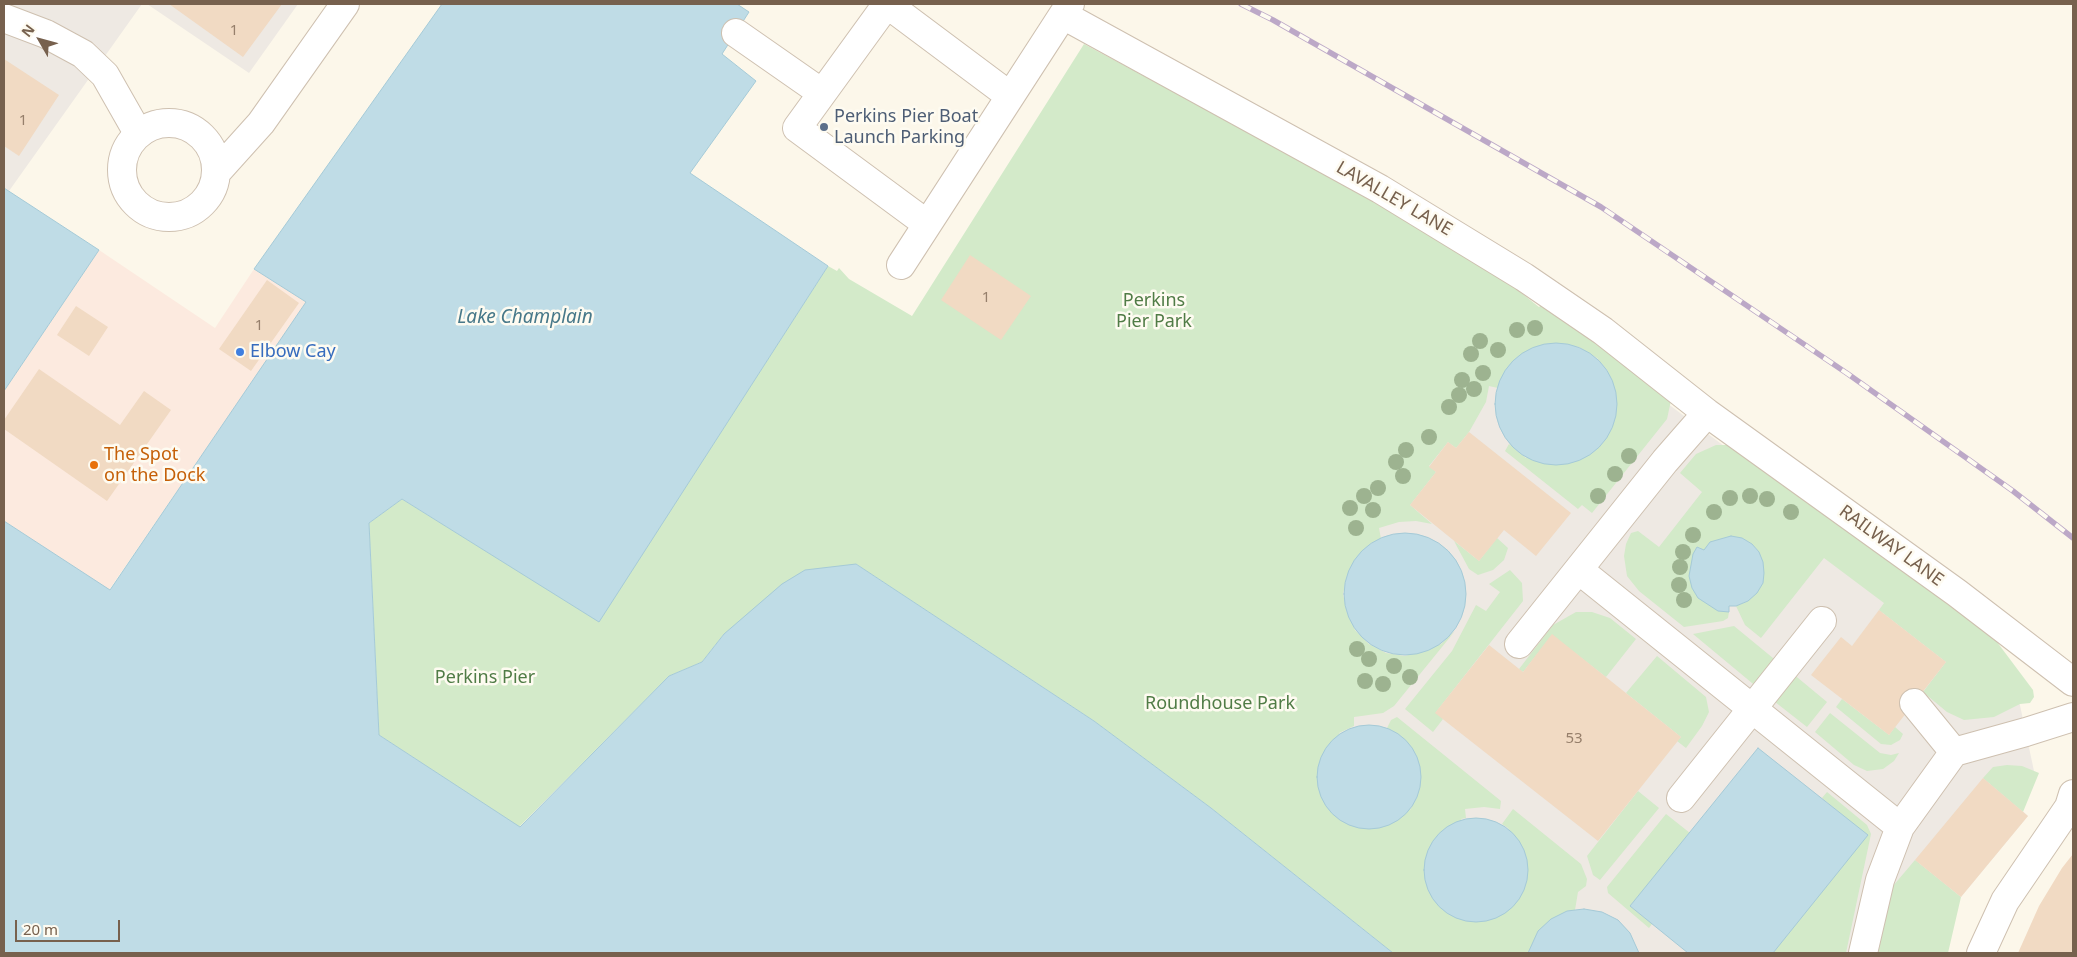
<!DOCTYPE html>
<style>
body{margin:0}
#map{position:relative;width:2077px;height:957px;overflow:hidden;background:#fcf7ea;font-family:"Noto Sans",sans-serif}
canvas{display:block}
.frame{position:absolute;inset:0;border:5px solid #77614e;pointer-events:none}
.north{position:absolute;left:15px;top:15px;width:50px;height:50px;-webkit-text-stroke:4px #fefbf1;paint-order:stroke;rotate:308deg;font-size:14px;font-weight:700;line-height:20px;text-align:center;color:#77614e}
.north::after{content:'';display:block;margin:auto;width:18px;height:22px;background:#77614e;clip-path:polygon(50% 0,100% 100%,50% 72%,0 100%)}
.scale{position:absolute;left:15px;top:920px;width:105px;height:22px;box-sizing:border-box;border:2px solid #77614e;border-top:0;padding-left:6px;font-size:15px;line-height:18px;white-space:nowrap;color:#77614e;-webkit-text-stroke:4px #fefbf1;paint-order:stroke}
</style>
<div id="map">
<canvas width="2077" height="957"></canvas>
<div class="frame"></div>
<div class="north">N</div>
<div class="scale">20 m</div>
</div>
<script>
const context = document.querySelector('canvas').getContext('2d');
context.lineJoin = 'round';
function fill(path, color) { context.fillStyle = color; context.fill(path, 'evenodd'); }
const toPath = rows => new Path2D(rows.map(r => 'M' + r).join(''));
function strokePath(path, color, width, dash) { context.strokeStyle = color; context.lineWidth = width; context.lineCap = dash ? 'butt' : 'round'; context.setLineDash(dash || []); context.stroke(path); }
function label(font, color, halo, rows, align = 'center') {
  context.font = font + ' "Noto Sans",sans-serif'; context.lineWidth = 5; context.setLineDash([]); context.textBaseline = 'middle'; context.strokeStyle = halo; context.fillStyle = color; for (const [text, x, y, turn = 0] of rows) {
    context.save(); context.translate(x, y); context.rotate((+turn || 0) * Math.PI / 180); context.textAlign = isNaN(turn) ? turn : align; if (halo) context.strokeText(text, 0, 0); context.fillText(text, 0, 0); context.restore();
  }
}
fill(toPath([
 [99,250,215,328,254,269,307,302,109,590,4,521,4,391]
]), '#fceadf');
fill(toPath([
 [4,4,142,4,9,191,4,188],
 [147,4,298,4,249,73],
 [1539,307,1756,470,2018,696,2034,771,2018,807,2028,816,1961,897,1950,889,1929,953,1468,953,1304,808,1323,589]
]), '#eee9e3');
fill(toPath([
 [1084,44,1461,245,1539,307,1550,297,1672,396,1667,419,1592,513,1582,505,1578,509,1505,451,1509,444,1526,458,1608,371,1597,358,1579,347,1560,343,1541,345,1499,384,1498,388,1489,386,1486,402,1469,432,1456,448,1448,442,1429,466,1436,472,1410,505,1432,524,1416,521,1399,522,1379,528,1381,539,1371,543,1347,575,1343,594,1347,613,1355,630,1369,644,1386,653,1405,656,1441,644,1455,631,1394,706,1383,713,1354,717,1354,726,1339,733,1410,810,1418,795,1421,779,1401,736,1387,728,1391,720,1397,717,1501,801,1500,809,1484,807,1465,809,1466,818,1461,819,1518,900,1525,888,1528,872,1508,828,1502,824,1513,809,1581,864,1587,879,1586,886,1578,892,1575,910,1567,911,1538,931,1528,953,1393,953,1211,808,1094,721,856,564,724,634,702,662,669,676,519,827,379,735,369,523,402,499,599,621,828,266,837,271,839,268,849,279,912,316],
 [1716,445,1729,445,1976,614,2033,690,2034,697,2030,703,2020,704,1994,717,1964,720,1947,712,1923,692,1946,662,1879,610,1884,603,1824,558,1761,638,1745,625,1736,606,1748,601,1759,552,1752,544,1742,538,1704,551,1697,547,1718,611,1729,612,1728,618,1723,621,1684,627,1639,591,1627,576,1624,556,1626,544,1631,533,1638,531,1659,547,1702,492,1680,473,1696,454],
 [1497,538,1508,548,1504,560,1493,570,1478,575,1469,569,1454,541,1479,561],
 [1510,570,1522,583,1523,601,1436,712,1443,719,1433,732,1405,709,1452,651,1476,605,1486,611,1500,592,1489,584],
 [1576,612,1592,612,1610,618,1636,639,1606,677,1552,635,1523,672,1519,669,1553,625],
 [1734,626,1779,663,1758,688,1693,634],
 [1657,656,1706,697,1709,712,1702,726,1686,748,1677,741,1681,737,1626,693],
 [1792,673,1827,702,1807,727,1770,698],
 [1842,699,1889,735,1895,727,1903,734,1900,740,1891,745,1881,744,1836,707],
 [1830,713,1880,753,1891,755,1899,753,1894,761,1883,769,1867,771,1854,765,1815,732],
 [2007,765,2022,766,2039,773,2023,812,1983,778,1993,767],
 [1638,791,1659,808,1600,880,1593,875,1587,856],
 [1827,792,1867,825,1871,834,1846,953,1773,953,1867,835,1822,798],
 [1666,814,1690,833,1630,906,1652,924,1649,928,1608,893,1607,887],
 [1915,860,1961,897,1948,953,1878,953,1893,886]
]), '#d3eac9');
const water = toPath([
 [442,4,737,4,749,12,722,54,756,81,690,173,828,266,599,622,402,499,369,523,379,735,520,827,669,676,702,662,724,634,782,584,805,570,856,564,1094,721,1211,808,1393,953,4,953,4,521,110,590,306,302,254,269,442,4],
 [4,188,99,250,4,391,4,188],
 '1495 404a61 61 0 1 1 122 0a61 61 0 1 1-122 0Z',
 '1344 594a61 61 0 1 1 122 0a61 61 0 1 1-122 0Z',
 [1731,536,1742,538,1752,544,1759,552,1763,562,1764,573,1763,583,1757,593,1748,601,1736,606,1729,606,1729,612,1718,611,1698,598,1692,588,1689,576,1693,554,1697,547,1704,550,1710,542,1731,536],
 '1317 777a52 52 0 1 1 104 0a52 52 0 1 1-104 0Z',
 [1758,748,1868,835,1773,953,1688,953,1630,906,1758,748],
 '1424 870a52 52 0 1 1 104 0a52 52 0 1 1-104 0Z',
 [1584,909,1602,912,1618,920,1630,933,1639,953,1528,953,1538,931,1551,919,1567,911,1584,909]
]);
fill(water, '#bfdce6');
strokePath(water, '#a5cad7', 1);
fill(toPath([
 [169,4,282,4,243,57],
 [4,59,59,95,19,156,4,146],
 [970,255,1031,296,1001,340,941,300],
 [267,280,299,303,251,371,219,349],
 [76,306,108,327,89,356,57,335],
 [39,369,120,425,144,391,171,410,107,501,4,429,4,420],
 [1469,432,1571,513,1536,556,1504,530,1479,561,1410,505,1436,472,1429,467,1448,442,1456,448],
 [1879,610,1946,662,1889,735,1811,675,1841,637,1852,646],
 [1552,634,1681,737,1598,841,1435,713,1489,645,1523,672],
 [1983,778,2028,816,1961,897,1915,860],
 [2073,854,2073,953,2018,953,2039,906,2062,868]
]), '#f1dac3');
const minor = toPath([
 [1063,15,1380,189,1524,277,1603,331,1707,413,1957,593,2073,682],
 [4,18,46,34,83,54,105,75,138,133],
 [736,33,822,93],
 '122 170a47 47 0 1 1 94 0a47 47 0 1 1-94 0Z',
 [216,173,261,123,345,4],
 [927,224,797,128,887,4,1010,96],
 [901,265,1070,4],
 [1579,570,1900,827],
 [1519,644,1665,461,1707,413],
 [1914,703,1954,752],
 [1681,798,1822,621],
 [1863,953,1880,880,1900,827,1954,752,2026,732,2073,717],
 [1981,953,2005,901,2069,807,2073,794]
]);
strokePath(minor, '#cec0b0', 30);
strokePath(minor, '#fff', 28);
const rail = toPath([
 [1241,4,1273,20,1601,207,1848,374,2013,491,2073,538]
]);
strokePath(rail, '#bca8c7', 5.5);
strokePath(rail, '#fefbf1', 4, [11]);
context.fillStyle = '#9db390';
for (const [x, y] of [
 [1535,328],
 [1517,330],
 [1480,341],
 [1498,350],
 [1471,354],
 [1483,373],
 [1462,380],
 [1474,389],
 [1459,395],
 [1449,407],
 [1429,437],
 [1406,450],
 [1629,456],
 [1396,462],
 [1615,474],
 [1403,476],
 [1378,488],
 [1364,496],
 [1598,496],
 [1750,496],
 [1730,498],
 [1767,499],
 [1350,508],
 [1373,510],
 [1714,512],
 [1791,512],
 [1356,528],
 [1693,535],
 [1683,552],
 [1680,567],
 [1679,585],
 [1684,600],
 [1357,649],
 [1369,659],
 [1394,666],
 [1410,677],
 [1365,681],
 [1383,684]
]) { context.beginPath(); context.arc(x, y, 8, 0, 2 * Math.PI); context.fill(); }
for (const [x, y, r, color] of [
 [824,127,5,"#5c6f8a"],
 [240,352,5,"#3f7fe0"],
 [94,465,5,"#e8710a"]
]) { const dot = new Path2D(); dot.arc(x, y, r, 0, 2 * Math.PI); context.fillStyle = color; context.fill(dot); strokePath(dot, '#fefbf1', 2); }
label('15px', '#967f6b', null, [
 ["1",234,31],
 ["1",23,121],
 ["1",986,298],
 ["1",259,326],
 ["53",1574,739]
]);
label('18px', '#4e5e75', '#fefbf1', [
 ["Perkins Pier Boat",834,117],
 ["Launch Parking",834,138]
], 'left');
label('18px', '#77614e', '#fefbf1', [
 ["LAVALLEY LANE",1394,199,30],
 ["RAILWAY LANE",1891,546,36]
]);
label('18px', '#507c46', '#fefbf1', [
 ["Perkins",1154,301],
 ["Pier Park",1154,322],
 ["Perkins Pier",485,678],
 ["Roundhouse Park",1220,704]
]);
label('18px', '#366cbe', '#fefbf1', [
 ["Elbow Cay",250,352]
], 'left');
label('18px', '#c56008', '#fefbf1', [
 ["The Spot",104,455],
 ["on the Dock",104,476]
], 'left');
label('italic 19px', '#477889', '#fefbf1', [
 ["Lake Champlain",525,318]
]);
</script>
